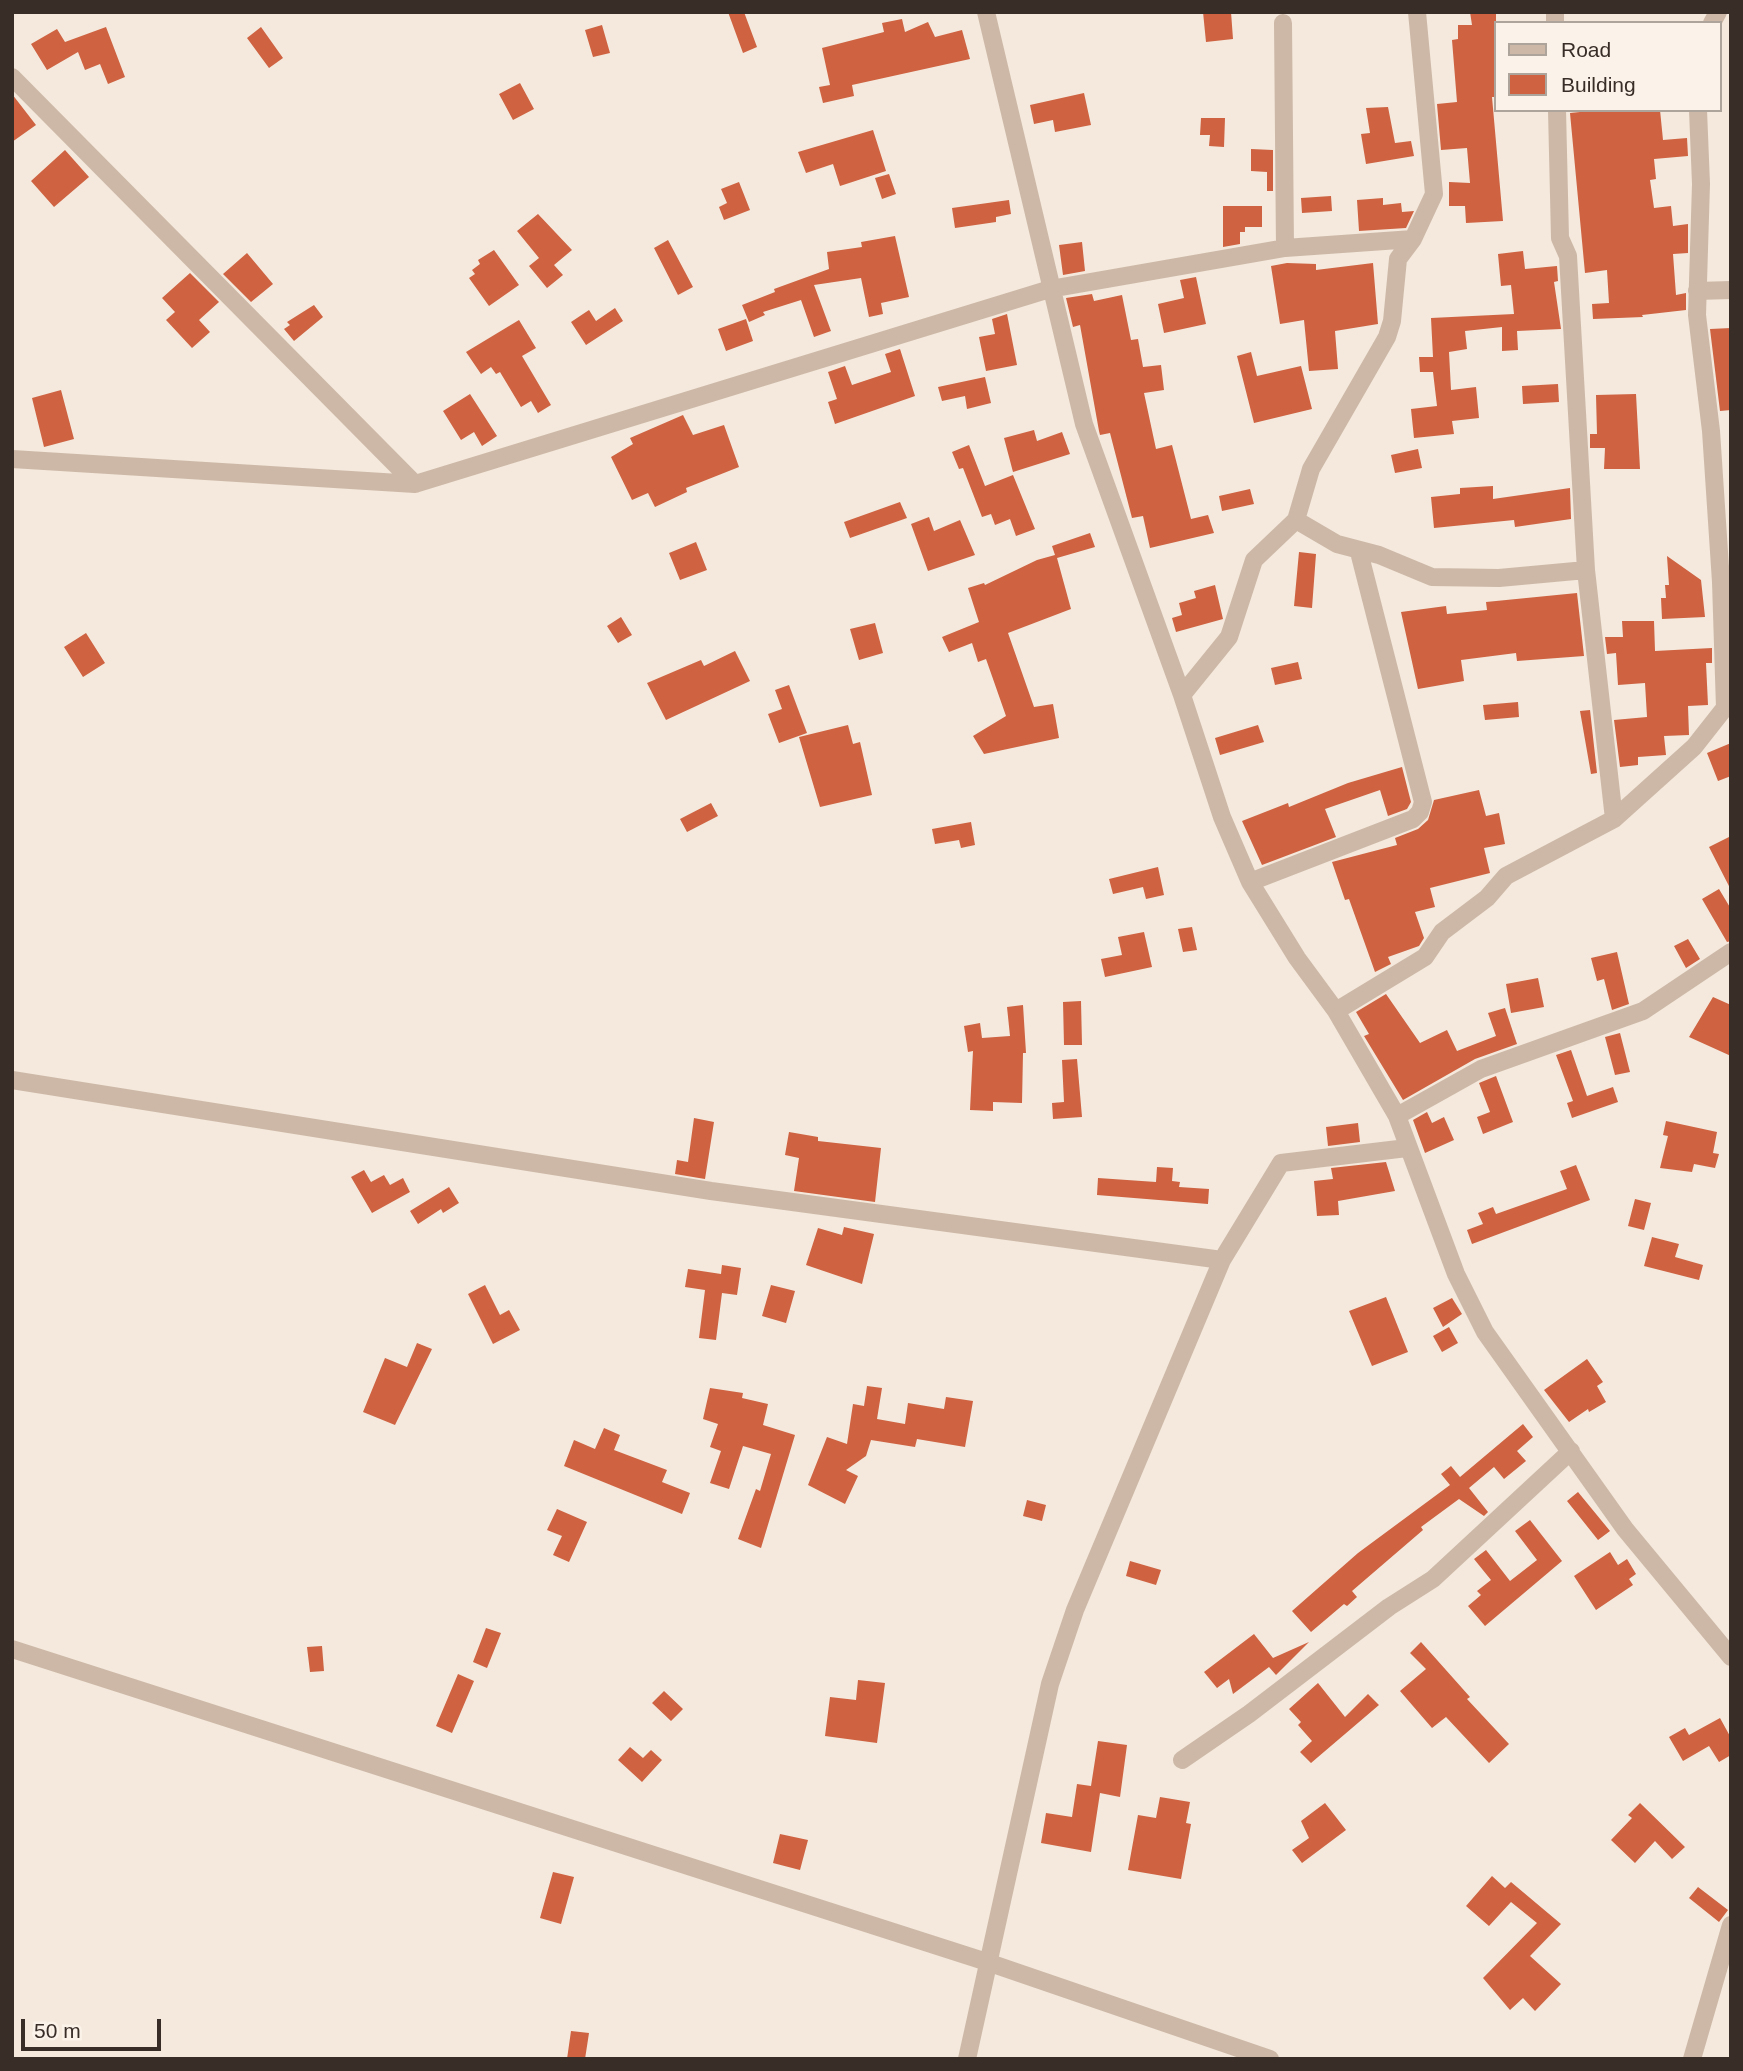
<!DOCTYPE html>
<style>
body{margin:0}
#map{position:relative;width:1743px;height:2071px;overflow:hidden;background:#f4e9dc;font-family:Arial,sans-serif}
canvas{display:block}
.frame{position:absolute;inset:0;border:14px solid #392d28;pointer-events:none}
.legend{position:absolute;left:1494px;top:21px;width:228px;height:91px;box-sizing:border-box;background:#fbf3e9;border:2px solid #ada49c;margin:0;padding:9px 12px;list-style:none;font-size:21px;color:#392d28}
.legend li{display:flex;align-items:center;gap:14px;height:35px}
.legend b{width:35px;border:2px solid #ada49c}
.scale{position:absolute;left:21px;top:2019px;width:140px;height:32px;box-sizing:border-box;border:4px solid #392d28;border-top:0;padding-left:9px;font-size:21px;line-height:24px;white-space:nowrap;color:#392d28;-webkit-text-stroke:5px #fbf3e9;paint-order:stroke}
</style>
<div id="map">
<canvas width="1743" height="2071"></canvas>
<div class="frame"></div>
<ul class="legend">
<li><b style="height:9px;background:#cdb8a7"></b>Road</li>
<li><b style="height:19px;background:#ce6241"></b>Building</li>
</ul>
<div class="scale">50 m</div>
</div>
<script>
const context = document.querySelector('canvas').getContext('2d');
context.lineJoin = 'round';
function fill(path, color) { context.fillStyle = color; context.fill(path, 'evenodd'); }
const toPath = rows => new Path2D(rows.map(r => 'M' + r).join(''));
function strokePath(path, color, width, dash) { context.strokeStyle = color; context.lineWidth = width; context.lineCap = dash ? 'butt' : 'round'; context.setLineDash(dash || []); context.stroke(path); }
fill(toPath([
 [728,12,744,12,757,47,743,53],
 [1203,12,1231,12,1233,39,1206,42],
 [1470,12,1496,12,1496,97,1492,97,1503,221,1466,223,1465,206,1449,206,1449,182,1470,183,1467,148,1441,150,1437,104,1457,102,1452,40,1458,39,1458,25,1472,25],
 [902,19,905,32,928,22,935,37,962,30,970,59,852,85,854,96,823,103,819,87,830,85,822,48,884,32,882,23],
 [602,25,610,53,593,57,585,30],
 [106,27,125,77,108,84,100,64,85,70,78,52,47,70,31,44,57,29,65,42],
 [261,27,283,58,269,68,247,38],
 [520,83,534,109,513,120,499,94],
 [1084,93,1091,125,1055,132,1053,120,1034,124,1030,105],
 [12,94,36,125,12,142],
 [1388,107,1395,143,1411,141,1414,156,1366,164,1361,134,1370,133,1366,108],
 [1600,110,1660,110,1663,140,1687,138,1688,156,1654,159,1656,179,1650,180,1654,208,1671,206,1673,226,1688,224,1688,253,1673,254,1676,295,1686,293,1686,310,1642,315,1643,317,1593,319,1592,304,1609,303,1607,270,1585,273,1570,113],
 [1201,118,1225,118,1224,147,1209,146,1210,135,1200,135],
 [873,130,886,171,840,186,833,164,806,173,798,152],
 [1251,149,1273,150,1273,191,1267,191,1267,172,1251,171],
 [65,150,89,177,54,207,31,181],
 [889,174,896,194,882,199,875,178],
 [739,182,750,210,724,220,719,207,727,203,721,189],
 [1331,196,1332,211,1302,213,1301,198],
 [1383,198,1383,205,1401,203,1402,212,1414,211,1406,228,1359,231,1357,200],
 [1009,200,1011,214,996,217,996,222,955,228,952,208],
 [1223,206,1262,206,1262,227,1245,227,1245,232,1240,232,1240,244,1223,247],
 [538,214,572,250,554,265,563,275,547,288,529,266,539,258,517,231],
 [895,236,909,297,881,303,883,314,869,317,861,278,814,285,831,331,814,337,801,300,763,312,765,315,749,322,742,305,775,292,774,289,829,269,827,252,862,247,861,242],
 [668,240,693,287,678,295,654,248],
 [1082,242,1085,271,1063,275,1059,245],
 [494,250,519,285,489,306,469,278,475,274,472,270,480,264,478,260],
 [1523,251,1525,269,1557,266,1558,281,1554,282,1561,329,1517,331,1518,350,1502,351,1502,327,1465,331,1467,349,1449,352,1451,390,1476,387,1479,418,1452,421,1454,434,1414,438,1411,409,1437,406,1433,372,1420,372,1419,357,1433,357,1431,318,1514,314,1511,285,1501,286,1498,254],
 [247,253,273,284,251,302,223,274],
 [1287,263,1316,264,1316,270,1373,263,1378,324,1335,331,1338,369,1309,371,1304,320,1280,324,1271,266],
 [190,273,219,302,199,320,210,332,192,348,166,320,175,312,162,298],
 [1196,277,1206,324,1164,333,1158,304,1184,298,1180,280],
 [1092,294,1094,301,1122,295,1131,340,1138,339,1143,367,1161,365,1164,390,1144,393,1156,449,1172,445,1191,519,1208,515,1214,533,1150,548,1143,516,1132,518,1110,433,1100,435,1099,431,1080,325,1073,327,1066,298],
 [314,305,323,317,294,341,284,329,290,325,287,322],
 [615,308,623,321,586,345,571,322,589,310,596,321],
 [1007,314,1017,365,986,371,979,337,995,334,992,319],
 [746,319,753,341,726,351,718,329],
 [519,320,536,348,522,356,551,405,538,413,531,401,521,407,500,372,496,374,491,367,481,374,466,352],
 [1731,328,1731,410,1720,411,1710,329],
 [900,349,915,396,835,424,828,402,837,399,828,372,845,366,852,385,891,372,885,354],
 [1251,352,1257,376,1301,366,1312,409,1254,423,1237,356],
 [985,377,991,403,967,409,965,396,942,401,938,387],
 [1558,384,1559,402,1523,404,1522,386],
 [61,390,74,439,44,447,32,398],
 [470,394,497,436,482,446,474,432,461,440,443,411],
 [1636,394,1640,469,1604,469,1605,448,1590,448,1590,434,1597,434,1596,395],
 [683,415,693,435,724,425,739,467,686,488,687,492,655,507,648,493,632,500,611,457,633,444,630,438],
 [1034,430,1037,441,1062,432,1070,454,1013,472,1004,438],
 [969,445,985,486,1013,475,1035,529,1016,536,1010,519,995,525,991,514,982,517,963,468,959,469,952,452],
 [1418,449,1422,468,1395,473,1391,455],
 [1493,486,1493,499,1570,488,1571,519,1515,527,1514,520,1434,528,1431,497,1460,494,1460,488],
 [1250,489,1254,504,1222,511,1219,496],
 [900,502,907,518,850,538,844,522],
 [929,517,934,531,960,520,975,555,928,571,911,524],
 [1090,533,1095,547,1057,558,1071,609,1008,633,1034,707,1053,704,1059,738,984,754,973,736,1006,716,986,659,978,662,972,643,949,652,942,637,979,622,968,588,984,583,985,585,1037,560,1055,555,1052,546],
 [696,542,707,570,680,580,669,553],
 [1299,552,1316,554,1312,608,1294,606],
 [1667,556,1701,580,1705,617,1662,619,1661,598,1666,598,1665,585,1669,585],
 [1215,585,1223,619,1176,632,1172,618,1182,615,1179,603,1196,598,1194,591],
 [1577,593,1584,656,1517,661,1516,653,1461,660,1464,681,1418,689,1401,612,1446,606,1447,614,1487,610,1486,602],
 [621,617,632,635,618,643,607,626],
 [1622,621,1654,621,1655,651,1712,648,1712,663,1706,663,1708,705,1688,706,1689,735,1664,736,1666,755,1638,757,1638,765,1620,767,1614,720,1647,717,1645,683,1618,685,1616,653,1607,654,1605,637,1623,637],
 [875,623,883,653,859,660,850,629],
 [86,633,105,663,83,677,64,647],
 [735,651,750,681,666,720,647,683,701,660,704,666],
 [1298,662,1302,679,1275,685,1271,668],
 [789,685,807,733,779,743,768,714,782,709,775,690],
 [1518,702,1519,717,1485,720,1483,705],
 [1590,710,1597,773,1591,774,1580,711],
 [848,725,853,744,860,742,872,795,820,807,799,737],
 [1258,725,1264,742,1220,755,1215,738],
 [1731,743,1731,776,1718,781,1707,753],
 [1402,767,1411,802,1407,809,1388,816,1380,790,1325,809,1336,837,1262,865,1242,821,1288,803,1289,807,1348,783],
 [1479,790,1486,816,1499,813,1505,844,1484,848,1490,873,1430,888,1435,907,1415,912,1424,938,1419,946,1388,957,1391,964,1375,972,1349,899,1345,900,1332,862,1397,845,1395,838,1418,829,1428,820,1434,800],
 [711,803,718,816,687,832,680,819],
 [971,822,975,845,961,848,959,840,935,844,932,829],
 [1731,836,1731,890,1709,847],
 [1158,867,1164,895,1146,899,1143,887,1113,894,1109,879],
 [1719,889,1731,909,1731,941,1727,942,1702,899],
 [1192,927,1197,950,1183,952,1178,929],
 [1144,932,1152,967,1105,977,1101,959,1122,955,1118,937],
 [1688,939,1700,959,1686,968,1674,946],
 [1617,952,1629,1004,1612,1010,1604,979,1597,981,1591,958],
 [1538,978,1544,1007,1511,1013,1506,984],
 [1386,994,1420,1043,1447,1030,1457,1051,1496,1036,1488,1013,1505,1008,1517,1044,1475,1059,1403,1100,1364,1036,1369,1034,1356,1012],
 [1713,997,1731,1005,1731,1056,1689,1037],
 [1081,1001,1082,1045,1064,1045,1063,1002],
 [1023,1005,1026,1053,1023,1053,1022,1103,993,1102,993,1111,970,1110,973,1051,968,1052,964,1026,980,1023,982,1038,1010,1036,1007,1007],
 [1620,1033,1630,1072,1615,1075,1605,1037],
 [1571,1050,1587,1096,1613,1087,1618,1102,1572,1118,1567,1103,1573,1101,1556,1055],
 [1077,1059,1082,1117,1053,1119,1052,1103,1064,1102,1062,1060],
 [1496,1076,1513,1122,1483,1134,1477,1117,1490,1112,1479,1083],
 [1427,1112,1432,1123,1444,1117,1454,1140,1425,1153,1413,1120],
 [694,1118,714,1122,705,1179,675,1174,677,1160,688,1162],
 [1666,1121,1717,1132,1713,1153,1719,1154,1715,1168,1694,1164,1692,1172,1660,1168,1668,1136,1663,1135],
 [1358,1123,1360,1142,1328,1146,1326,1127],
 [789,1132,818,1137,818,1141,881,1148,875,1202,794,1191,799,1158,785,1155],
 [1386,1162,1395,1191,1338,1201,1339,1215,1317,1216,1314,1181,1333,1179,1331,1168],
 [1576,1165,1590,1200,1472,1244,1467,1230,1483,1224,1478,1213,1493,1207,1496,1214,1567,1189,1560,1171],
 [1157,1167,1173,1168,1172,1181,1180,1182,1179,1187,1209,1189,1208,1204,1097,1195,1098,1178,1156,1182],
 [364,1170,371,1182,384,1175,390,1185,403,1178,410,1192,372,1213,351,1177],
 [449,1187,459,1203,443,1213,441,1209,418,1224,410,1211],
 [1635,1199,1651,1203,1644,1230,1628,1226],
 [844,1227,874,1234,862,1284,806,1265,818,1228,842,1235],
 [1652,1237,1679,1244,1675,1257,1703,1265,1699,1280,1644,1266],
 [722,1265,741,1268,737,1295,722,1293,716,1340,699,1338,705,1290,685,1287,688,1269,721,1274],
 [485,1285,500,1315,509,1310,520,1330,493,1344,468,1294],
 [771,1285,795,1291,786,1323,762,1316],
 [1386,1297,1408,1352,1372,1366,1349,1311],
 [1452,1298,1462,1314,1443,1327,1433,1308],
 [1449,1327,1458,1343,1442,1352,1433,1336],
 [417,1343,432,1349,395,1425,363,1412,385,1358,407,1367],
 [1587,1359,1603,1382,1597,1386,1606,1402,1589,1412,1588,1409,1569,1422,1544,1390],
 [867,1386,882,1388,877,1419,905,1424,908,1403,944,1409,946,1397,973,1401,965,1447,917,1439,915,1447,871,1440,866,1456,846,1470,858,1476,845,1504,808,1485,827,1437,847,1444,853,1404,864,1406],
 [710,1388,743,1393,742,1398,768,1404,763,1425,795,1435,761,1548,738,1539,756,1489,760,1491,771,1454,743,1446,729,1489,710,1483,721,1451,710,1447,718,1424,703,1419],
 [1523,1424,1533,1437,1517,1451,1526,1461,1504,1479,1494,1467,1469,1488,1488,1512,1484,1516,1459,1499,1421,1527,1423,1530,1352,1591,1357,1597,1347,1606,1344,1604,1311,1632,1292,1611,1358,1553,1450,1485,1441,1474,1451,1466,1460,1477],
 [604,1428,620,1435,614,1450,667,1470,662,1482,690,1493,682,1514,564,1466,574,1440,595,1449],
 [1578,1492,1610,1531,1598,1540,1567,1501],
 [1027,1500,1046,1505,1042,1521,1023,1516],
 [557,1509,587,1522,569,1562,553,1555,562,1536,547,1530],
 [1530,1520,1562,1561,1485,1626,1468,1606,1481,1595,1477,1591,1491,1580,1474,1559,1486,1550,1510,1581,1537,1560,1515,1531],
 [1610,1552,1618,1565,1627,1559,1636,1574,1629,1579,1633,1585,1596,1610,1574,1576],
 [1130,1561,1161,1570,1156,1585,1126,1576],
 [486,1628,501,1633,487,1668,473,1662],
 [1254,1634,1273,1658,1309,1642,1276,1675,1269,1667,1233,1694,1229,1679,1217,1688,1204,1672],
 [1421,1642,1470,1697,1467,1699,1509,1744,1489,1763,1446,1717,1432,1728,1400,1691,1426,1669,1410,1653],
 [322,1646,324,1671,310,1672,307,1647],
 [458,1674,474,1681,452,1733,436,1726],
 [858,1680,885,1683,877,1743,825,1736,830,1697,856,1700],
 [1318,1683,1345,1717,1368,1694,1379,1705,1311,1763,1300,1752,1312,1741,1298,1725,1301,1722,1289,1709],
 [664,1691,683,1709,671,1721,652,1703],
 [1720,1718,1731,1738,1731,1755,1719,1762,1709,1746,1683,1761,1669,1737,1685,1728,1689,1735],
 [1098,1741,1127,1745,1120,1797,1100,1793,1091,1852,1041,1843,1046,1813,1072,1817,1077,1784,1091,1786],
 [630,1747,643,1758,651,1750,662,1760,642,1782,618,1760],
 [1160,1797,1190,1802,1186,1823,1191,1824,1181,1879,1128,1870,1138,1815,1156,1818],
 [1325,1803,1346,1830,1302,1863,1292,1850,1309,1838,1301,1821],
 [1640,1803,1685,1847,1672,1859,1655,1841,1635,1863,1611,1840,1632,1818,1628,1815],
 [780,1834,808,1840,800,1870,773,1863],
 [553,1872,574,1877,561,1924,540,1918],
 [1492,1876,1505,1888,1511,1882,1561,1924,1530,1956,1561,1984,1535,2011,1523,1998,1510,2010,1483,1978,1537,1923,1511,1902,1489,1926,1466,1906],
 [1698,1887,1728,1910,1719,1922,1689,1898],
 [571,2031,589,2033,585,2059,567,2059]
]), '#ce6241');
strokePath(toPath([
 [986,12,1084,424,1182,695,1222,817,1250,882,1297,958,1336,1011,1397,1116,1456,1274,1485,1332,1625,1529,1731,1657],
 [1555,12,1555,23],
 [1283,23,1285,248],
 [1712,23,1718,12],
 [12,77,415,484],
 [1557,110,1560,238,1568,256,1586,570,1614,819],
 [1698,110,1701,184,1697,315,1711,431,1721,582,1725,708],
 [1697,291,1731,290],
 [12,459,415,484,1050,289,1285,248,1413,239],
 [1296,520,1337,544,1379,555,1432,577,1499,578,1586,570],
 [1182,695,1229,637,1254,560,1296,520,1311,469,1387,337,1392,321,1398,259,1413,239,1434,194,1417,12],
 [1250,882,1413,819,1420,812,1423,802,1359,552],
 [1336,1011,1425,957,1442,932,1487,898,1506,876,1614,819,1694,747,1731,700],
 [12,1080,711,1191,1222,1260],
 [1397,1116,1481,1069,1643,1011,1731,952],
 [12,1649,987,1962,1270,2059],
 [1182,1760,1249,1714,1389,1607,1433,1579,1571,1451],
 [967,2059,1050,1684,1075,1610,1222,1260,1281,1163,1407,1148],
 [1692,2059,1731,1925]
]), '#cdb8a7', 18);
</script>
